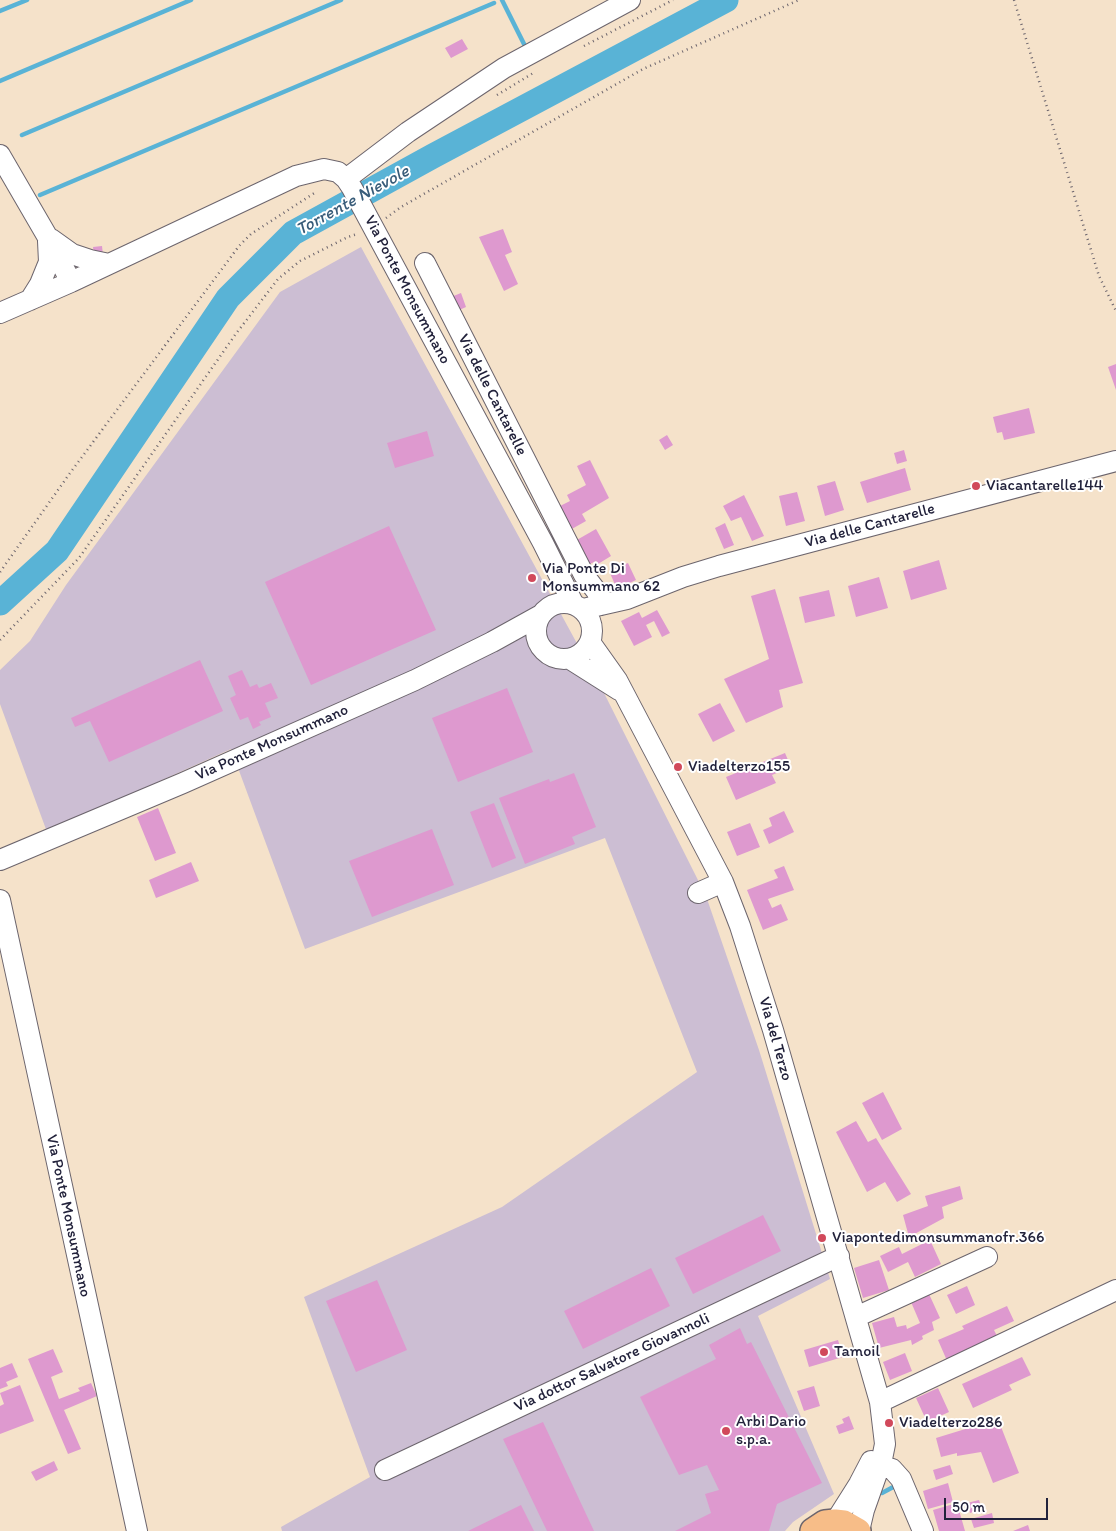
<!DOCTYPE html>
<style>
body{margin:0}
#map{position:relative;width:1116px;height:1531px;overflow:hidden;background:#f5e2ca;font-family:Itim,sans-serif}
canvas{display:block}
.scale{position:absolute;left:944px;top:1498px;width:104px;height:22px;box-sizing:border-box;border:2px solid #22223b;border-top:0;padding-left:6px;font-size:15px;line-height:18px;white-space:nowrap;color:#22223b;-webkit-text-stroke:4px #fff;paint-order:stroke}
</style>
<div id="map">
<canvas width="1116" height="1531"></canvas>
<div class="scale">50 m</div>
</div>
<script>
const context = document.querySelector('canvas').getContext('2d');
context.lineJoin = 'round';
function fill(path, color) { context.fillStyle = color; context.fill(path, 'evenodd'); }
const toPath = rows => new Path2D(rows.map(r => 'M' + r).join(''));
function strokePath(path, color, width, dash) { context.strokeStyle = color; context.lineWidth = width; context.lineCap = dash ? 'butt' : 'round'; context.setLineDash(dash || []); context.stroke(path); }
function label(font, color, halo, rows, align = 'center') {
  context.font = font + ' Itim,sans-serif'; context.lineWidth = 4; context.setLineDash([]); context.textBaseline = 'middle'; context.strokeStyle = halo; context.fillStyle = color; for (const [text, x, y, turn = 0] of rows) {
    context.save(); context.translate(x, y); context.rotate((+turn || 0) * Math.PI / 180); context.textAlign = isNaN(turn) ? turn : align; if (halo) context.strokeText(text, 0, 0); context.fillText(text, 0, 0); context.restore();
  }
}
fill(toPath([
 [361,247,604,693,706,896,759,1050,830,1279,758,1316,834,1494,793,1522,785,1531,282,1531,281,1527,370,1477,304,1297,502,1207,697,1072,605,838,305,949,231,749,47,832,0,704,0,670,30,641,66,585,280,292]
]), '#ccbed3');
strokePath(toPath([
 [502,0,526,48],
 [0,11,27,0],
 [0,81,191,0],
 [22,135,341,0],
 [40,195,494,3],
 [882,1493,897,1485]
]), '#59b3d6', 4.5);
strokePath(toPath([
 [0,603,57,551,228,298,293,233,433,156,726,0]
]), '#59b3d6', 25);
fill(toPath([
 [462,39,468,49,451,58,445,48],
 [503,229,512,252,505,255,518,284,504,291,479,237],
 [102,246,103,255,94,256,93,247],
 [461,293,466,307,457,311,451,297],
 [1116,364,1116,390,1108,367],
 [1029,408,1035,433,1004,440,1002,432,997,433,993,417],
 [427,431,434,456,395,468,387,443],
 [667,435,673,445,665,450,659,440],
 [904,450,907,461,897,464,894,453],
 [590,460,609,498,582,514,586,521,570,530,558,507,570,501,567,495,586,485,577,466],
 [905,468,911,490,867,503,860,482],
 [835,481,844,510,825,516,817,486],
 [797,492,805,521,786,526,779,496],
 [744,495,764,536,752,541,741,517,731,521,723,506],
 [725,523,734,545,724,549,715,528],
 [389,526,436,630,311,685,265,582],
 [596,529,611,556,598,564,596,561,588,565,575,541],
 [939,560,947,589,911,600,903,571],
 [628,563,636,580,617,589,609,571],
 [879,577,888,608,856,617,848,586],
 [775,589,803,683,779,690,783,707,746,723,724,679,769,659,751,596],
 [829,590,835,616,805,623,799,597],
 [657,610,670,633,662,637,654,621,646,625,652,637,634,646,621,621,639,612,642,618],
 [200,660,223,711,109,762,90,721,75,727,71,718],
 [242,670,250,687,257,684,259,688,271,683,278,698,265,703,271,717,259,722,261,725,253,729,248,717,240,720,230,698,236,695,228,676],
 [507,688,533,752,458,782,432,718],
 [720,703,735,731,713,742,698,714],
 [785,753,791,767,772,775,776,783,736,800,726,777],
 [574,773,596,827,572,837,575,844,525,864,499,798,549,779,550,782],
 [494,803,516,858,492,868,470,812],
 [158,808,176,853,155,861,137,817],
 [784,811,794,832,769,844,763,830,772,826,769,818],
 [750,823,760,847,737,856,727,832],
 [432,829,454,885,372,917,349,861],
 [191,862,199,881,156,898,149,880],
 [784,866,794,890,768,899,772,908,781,904,788,920,763,930,747,890,778,878,774,870],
 [883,1092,902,1129,882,1140,862,1103],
 [856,1121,868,1142,876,1138,911,1194,897,1202,885,1182,867,1192,836,1132],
 [960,1186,963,1199,942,1207,944,1218,909,1237,903,1215,928,1206,925,1196],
 [763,1215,781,1251,693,1294,675,1258],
 [930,1240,941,1264,915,1277,908,1262,888,1272,880,1256,899,1247,902,1254],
 [879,1260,889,1290,863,1298,854,1268],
 [651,1268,670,1306,583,1349,564,1311],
 [377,1280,407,1350,356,1372,326,1301],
 [967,1286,975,1305,956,1314,947,1295],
 [929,1294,940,1318,932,1322,934,1330,922,1336,923,1339,912,1345,911,1340,879,1348,872,1323,894,1317,897,1327,906,1325,907,1329,920,1323,911,1302],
 [1007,1306,1014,1321,994,1330,998,1338,948,1363,938,1340,964,1329,962,1326],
 [740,1328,747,1344,751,1342,822,1483,777,1504,769,1531,675,1531,711,1513,705,1494,719,1490,707,1465,679,1475,640,1397,716,1359,709,1345],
 [838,1340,843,1357,809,1367,804,1350],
 [53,1349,63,1372,51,1377,59,1399,80,1391,78,1388,91,1383,97,1396,64,1410,81,1449,68,1454,28,1359],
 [905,1353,912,1371,890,1380,883,1362],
 [1022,1357,1031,1375,1009,1385,1012,1390,973,1408,962,1384],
 [12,1363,18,1377,6,1382,8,1386,0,1389,0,1368],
 [20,1385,34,1421,0,1434,0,1406,4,1404,0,1393],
 [814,1386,820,1406,804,1411,797,1391],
 [938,1388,949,1412,927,1422,916,1398],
 [849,1416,854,1429,839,1434,836,1426,844,1423,842,1419],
 [998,1419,1019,1473,993,1483,981,1452,957,1456,957,1453,941,1457,936,1438],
 [543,1422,594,1531,547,1531,503,1439],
 [54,1461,58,1470,36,1481,31,1472],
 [950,1465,953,1474,936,1480,933,1470],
 [948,1483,953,1502,928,1509,923,1491],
 [979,1500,982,1509,970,1513,967,1503],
 [957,1503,965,1531,939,1531,933,1510],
 [521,1505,534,1531,468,1531],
 [992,1513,994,1523,974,1528,971,1519],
 [1028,1525,1030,1531,1013,1531]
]), '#de99cf');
const minor = toPath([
 [0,155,47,236,71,282],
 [346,179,408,132,504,68,630,0],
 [51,239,72,254,90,260,109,264],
 [425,263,584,575,597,592,601,605],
 [30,300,40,284,49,262,48,241],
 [0,313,71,282,296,176,324,169,338,172,346,179,352,188,543,543,573,603],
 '536 631a28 28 0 1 1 56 0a28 28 0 1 1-56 0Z',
 [583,609,627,599,683,577,719,566,1116,461],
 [590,642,617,680,723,882,740,926,773,1030,880,1402,885,1444,882,1459,864,1510,859,1531],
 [570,659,619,690],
 [0,860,183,783,415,680,492,642,539,616],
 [698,893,723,882],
 [0,900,137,1531],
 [856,1317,987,1257],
 [880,1402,1116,1290],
 [880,1466,892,1469,901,1479,923,1531],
 [385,1470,839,1256],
 [835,1522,859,1484,871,1461]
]);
const major = toPath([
 [813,1531,825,1523,835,1522,844,1523,858,1531]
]);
strokePath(minor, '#6c656d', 22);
strokePath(major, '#6c656d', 28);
strokePath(toPath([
 [1014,0,1099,276,1116,311],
 [584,46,673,0],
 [497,95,535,72],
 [386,218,401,207,643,69,799,0],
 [0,572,70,473,239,246,251,234,316,192],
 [0,640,79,558,235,335,278,279,300,261,348,237,357,234]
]), '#6c656d', 2.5, [1, 4]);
strokePath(minor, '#fff', 20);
strokePath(major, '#f7bd88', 25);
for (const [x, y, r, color] of [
 [976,486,5,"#d1495b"],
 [532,578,5,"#d1495b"],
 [678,767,5,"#d1495b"],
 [822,1238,5,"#d1495b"],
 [824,1352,5,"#d1495b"],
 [889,1423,5,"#d1495b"],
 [726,1431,5,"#d1495b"]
]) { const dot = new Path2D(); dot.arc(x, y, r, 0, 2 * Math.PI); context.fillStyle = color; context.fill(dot); strokePath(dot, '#fff', 2); }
label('16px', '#22223b', '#fff', [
 ["Via Ponte Monsummano",407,290,62],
 ["Via delle Cantarelle",492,395,63],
 ["Via delle Cantarelle",870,526,-15],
 ["Via Ponte Monsummano",272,743,-24],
 ["Via del Terzo",775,1039,74],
 ["Via Ponte Monsummano",68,1216,78],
 ["Via dottor Salvatore Giovannoli",612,1363,-25]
]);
label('16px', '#22223b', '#fff', [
 ["Viacantarelle144",986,486],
 ["Via Ponte Di",542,569],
 ["Monsummano 62",542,587],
 ["Viadelterzo155",688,767],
 ["Viapontedimonsummanofr.366",832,1238],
 ["Tamoil",834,1352],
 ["Arbi Dario",736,1422],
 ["s.p.a.",736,1440],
 ["Viadelterzo286",899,1423]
], 'left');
label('italic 18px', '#385c79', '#fff', [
 ["Torrente Nievole",353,201,-29]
]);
</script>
